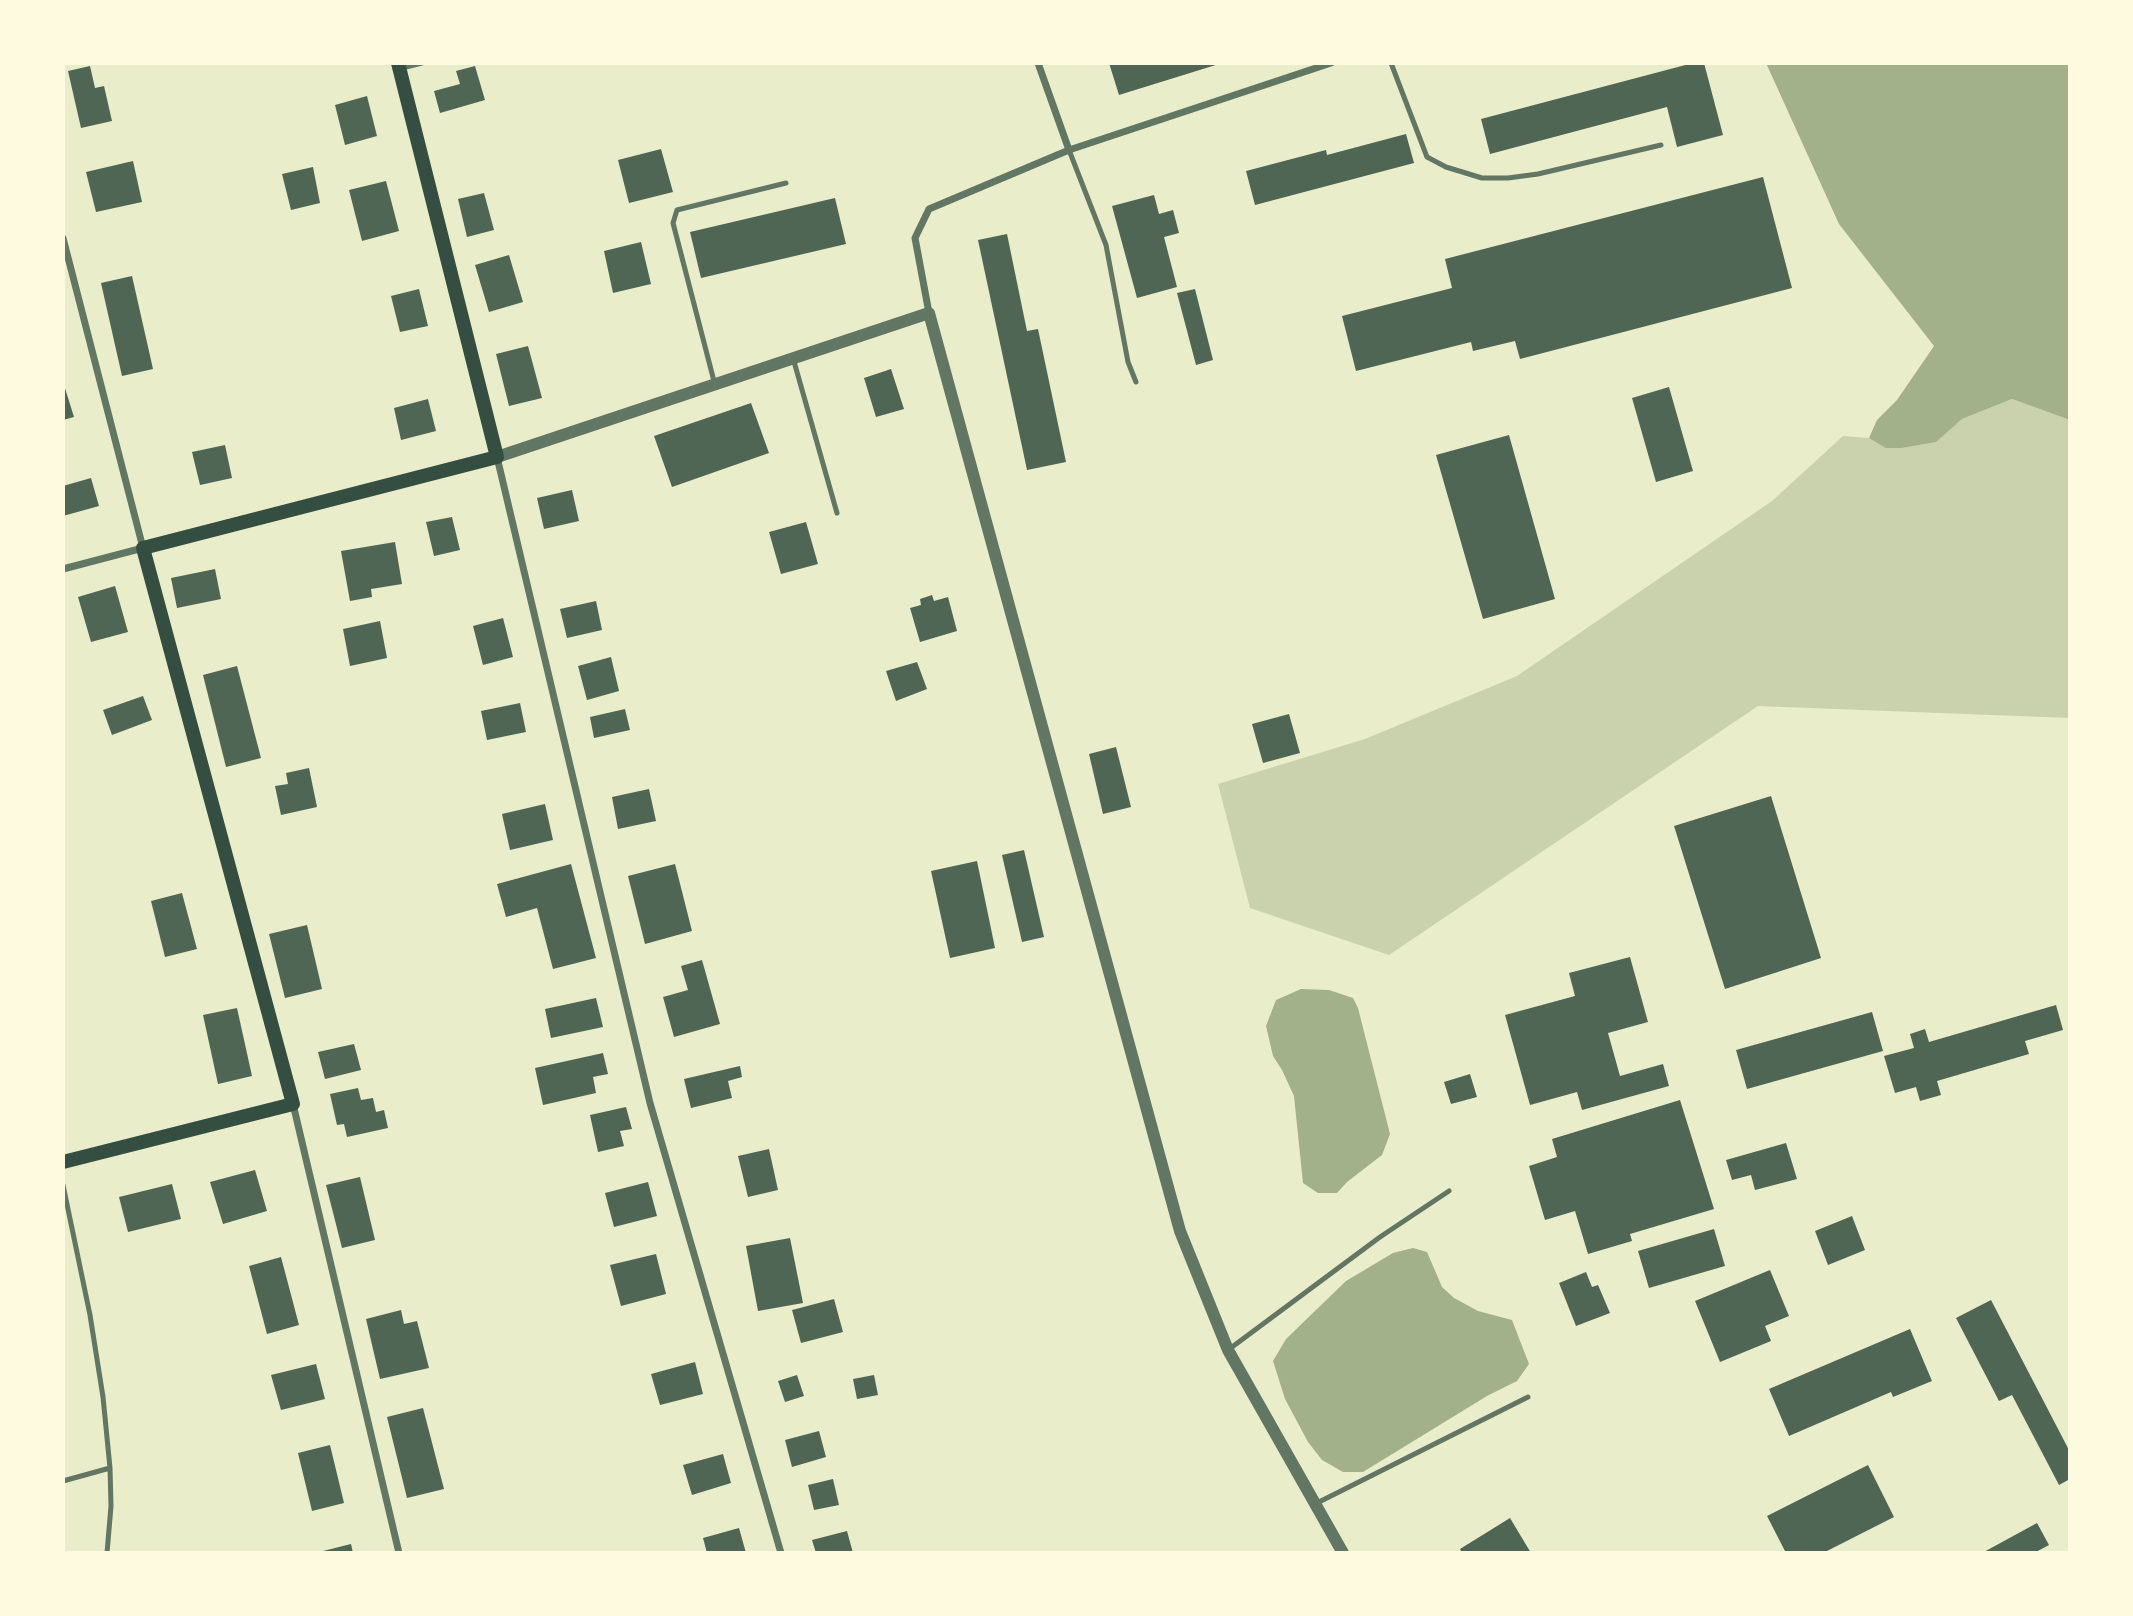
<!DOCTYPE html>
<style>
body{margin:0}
#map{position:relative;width:2133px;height:1616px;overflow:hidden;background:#e9edc9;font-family:"Alegreya Sans",sans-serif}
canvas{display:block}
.frame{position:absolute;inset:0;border:65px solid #fefae0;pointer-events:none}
</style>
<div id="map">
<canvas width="2133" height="1616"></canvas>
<div class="frame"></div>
</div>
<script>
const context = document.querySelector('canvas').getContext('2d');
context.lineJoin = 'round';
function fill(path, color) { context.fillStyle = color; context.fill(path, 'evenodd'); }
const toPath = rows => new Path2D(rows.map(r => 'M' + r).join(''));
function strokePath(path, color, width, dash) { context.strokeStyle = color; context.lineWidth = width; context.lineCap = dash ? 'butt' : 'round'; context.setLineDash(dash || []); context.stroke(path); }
fill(toPath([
 [2012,399,2070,420,2070,718,1758,706,1389,955,1250,908,1218,784,1365,739,1517,676,1772,501,1843,436,1869,438,1902,448,1935,442,1962,419]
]), '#cad2ad');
fill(toPath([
 [1766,63,2070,63,2070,420,2012,399,1962,419,1936,442,1902,448,1886,448,1869,438,1877,420,1897,400,1934,346,1839,224],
 [1301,989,1329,990,1353,998,1358,1008,1390,1134,1382,1155,1347,1182,1337,1193,1318,1193,1303,1183,1294,1096,1282,1070,1273,1056,1266,1026,1276,1000],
 [1413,1248,1427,1252,1442,1287,1454,1298,1478,1311,1512,1320,1529,1364,1517,1381,1487,1396,1363,1472,1343,1472,1322,1460,1308,1442,1285,1399,1273,1361,1286,1339,1346,1281,1393,1253]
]), '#a3b18a');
fill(toPath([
 [1109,63,1219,63,1219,64,1119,95],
 [1693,63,1704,63,1723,135,1677,147,1667,107,1490,154,1481,119],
 [90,66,95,88,104,86,112,121,81,128,68,71],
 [475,66,485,100,440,113,434,91,460,84,456,71],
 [367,96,377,136,345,145,335,105],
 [1406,134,1414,163,1255,205,1246,171,1326,150,1327,155],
 [661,149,673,192,629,203,618,160],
 [133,161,142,202,96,212,86,172],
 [313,167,320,203,291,210,282,174],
 [1763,177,1792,288,1520,359,1515,341,1473,351,1471,342,1356,371,1342,316,1452,288,1445,259],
 [386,181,399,231,362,241,349,190],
 [484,193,494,230,467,237,458,199],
 [1154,195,1159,214,1173,210,1179,233,1164,237,1177,287,1137,298,1112,206],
 [835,198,846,244,701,278,690,232],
 [1007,234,1027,331,1038,329,1066,462,1027,470,978,240],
 [641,242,651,284,613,293,604,251],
 [509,255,523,302,489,312,475,265],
 [132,276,153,369,122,376,101,283],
 [419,289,428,326,400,332,391,296],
 [1195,289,1213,360,1196,365,1177,293],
 [528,346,542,398,509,406,496,354],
 [891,369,904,409,876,417,864,378],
 [63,382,74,417,63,420],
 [1669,387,1693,471,1656,482,1632,398],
 [428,399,436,431,401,440,394,408],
 [751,403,769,453,672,487,654,436],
 [1509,435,1555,599,1483,619,1436,455],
 [225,445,232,478,200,485,192,452],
 [91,478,99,506,63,516,63,486],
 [572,490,579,521,544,529,537,498],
 [452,517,460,550,434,556,426,522],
 [806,522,818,564,781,574,769,532],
 [395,542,402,584,371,589,372,597,350,601,341,551],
 [215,569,221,599,177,608,171,578],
 [115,586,128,632,91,642,78,597],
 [932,595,934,601,948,597,957,631,920,642,910,608,921,605,920,599],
 [596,601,602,630,567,638,560,609],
 [503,618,513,657,483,665,473,626],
 [380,621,387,658,350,666,343,629],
 [611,657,619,691,587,700,578,666],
 [917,662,927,689,896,701,886,671],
 [237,666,261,758,226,767,203,675],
 [143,696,152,720,112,735,103,710],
 [520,703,526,732,487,740,481,711],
 [625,709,630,730,594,738,590,717],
 [1289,714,1300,753,1263,763,1252,724],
 [1116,747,1131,807,1103,814,1089,754],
 [309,768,317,807,281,815,275,786,288,784,286,773],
 [649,789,656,821,618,829,612,797],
 [1771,796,1821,958,1725,989,1674,826],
 [545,804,553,840,510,850,502,814],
 [1024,850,1044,937,1022,942,1002,855],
 [977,861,995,948,950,958,931,871],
 [571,864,596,958,553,969,537,908,506,917,497,884],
 [675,864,692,931,645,944,628,876],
 [182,893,197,949,165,957,151,901],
 [307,925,322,989,285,998,269,934],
 [1630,957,1648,1022,1608,1033,1620,1076,1663,1064,1669,1086,1582,1110,1577,1092,1530,1105,1505,1015,1575,996,1569,973],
 [702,960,720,1024,674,1037,663,997,688,990,681,966],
 [596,998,603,1027,551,1038,545,1009],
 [2056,1005,2063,1030,2025,1041,2029,1054,1937,1081,1941,1095,1920,1101,1916,1087,1895,1093,1884,1056,1914,1048,1910,1034,1925,1029,1929,1042],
 [237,1008,252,1076,218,1084,203,1015],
 [1872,1012,1883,1051,1747,1089,1736,1050],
 [354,1044,361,1070,325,1079,318,1052],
 [603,1053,608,1074,593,1077,596,1093,543,1105,535,1068],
 [740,1066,742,1077,728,1081,732,1098,691,1108,684,1079],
 [1470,1074,1477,1097,1451,1104,1444,1082],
 [358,1088,361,1100,373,1098,376,1112,384,1110,388,1128,347,1137,344,1124,337,1125,330,1094],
 [1680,1100,1714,1209,1630,1234,1632,1241,1588,1254,1575,1211,1545,1220,1529,1166,1557,1157,1552,1139],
 [626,1107,632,1129,620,1131,624,1146,598,1152,590,1115],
 [1786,1143,1797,1179,1755,1190,1751,1175,1732,1180,1726,1160],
 [769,1149,778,1190,748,1197,738,1156],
 [255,1170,267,1211,223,1224,210,1182],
 [360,1177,375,1240,342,1248,326,1185],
 [648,1182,657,1216,614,1227,605,1193],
 [172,1184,181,1219,128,1232,119,1197],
 [1852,1216,1865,1250,1828,1265,1815,1231],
 [1714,1229,1725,1266,1649,1288,1638,1251],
 [790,1238,803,1303,758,1311,746,1246],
 [656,1254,666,1294,621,1306,610,1265],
 [281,1257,299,1325,267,1334,249,1266],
 [1770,1270,1789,1316,1765,1326,1771,1341,1720,1362,1695,1301],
 [1586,1272,1592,1287,1598,1285,1610,1313,1576,1326,1559,1283],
 [834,1299,843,1332,801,1343,792,1310],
 [1991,1300,2070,1452,2070,1479,2059,1485,2012,1395,1999,1401,1956,1318],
 [401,1310,404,1324,417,1321,429,1368,380,1379,366,1319],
 [1910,1329,1932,1381,1893,1397,1891,1392,1789,1436,1769,1389],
 [695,1362,703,1394,660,1405,651,1374],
 [316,1364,325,1399,281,1410,271,1375],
 [797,1375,804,1396,785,1402,778,1381],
 [874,1375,878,1395,857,1399,853,1379],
 [423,1408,444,1489,407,1498,387,1417],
 [819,1431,826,1457,792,1467,785,1440],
 [330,1445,344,1503,312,1511,298,1453],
 [723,1454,731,1483,692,1495,683,1465],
 [1868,1465,1894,1517,1823,1553,1786,1553,1767,1516],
 [833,1479,839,1505,814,1510,808,1485],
 [1510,1518,1531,1553,1462,1553,1460,1549],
 [2037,1523,2049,1545,2034,1553,1982,1553],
 [739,1528,746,1553,707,1553,703,1538],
 [847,1531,853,1553,816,1553,812,1540],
 [351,1544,353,1553,319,1553,319,1552]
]), '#4f6655');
strokePath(toPath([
 [1391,63,1427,157,1446,167,1482,178,1508,178,1538,174,1661,145],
 [402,68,422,63],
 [1069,150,1106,245,1128,362,1136,382],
 [793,358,837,513],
 [715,385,673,223,677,210,786,183],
 [63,1185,90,1315,103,1397,110,1468,111,1506,107,1553],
 [1228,1350,1380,1237,1449,1191],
 [63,1481,110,1468],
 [1315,1504,1528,1397]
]), '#617663', 5);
strokePath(toPath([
 [1038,63,1069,150],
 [63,238,143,548,63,569],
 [929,313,915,238,929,209,1069,150,1331,63],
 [497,457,650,1103,781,1553],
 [293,1104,399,1553]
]), '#617663', 7);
strokePath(toPath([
 [497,457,929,313,1180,1231,1228,1350,1343,1553]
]), '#617663', 12);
strokePath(toPath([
 [63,1162,293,1104,143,548,497,457,398,63]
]), '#344e41', 14);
</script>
